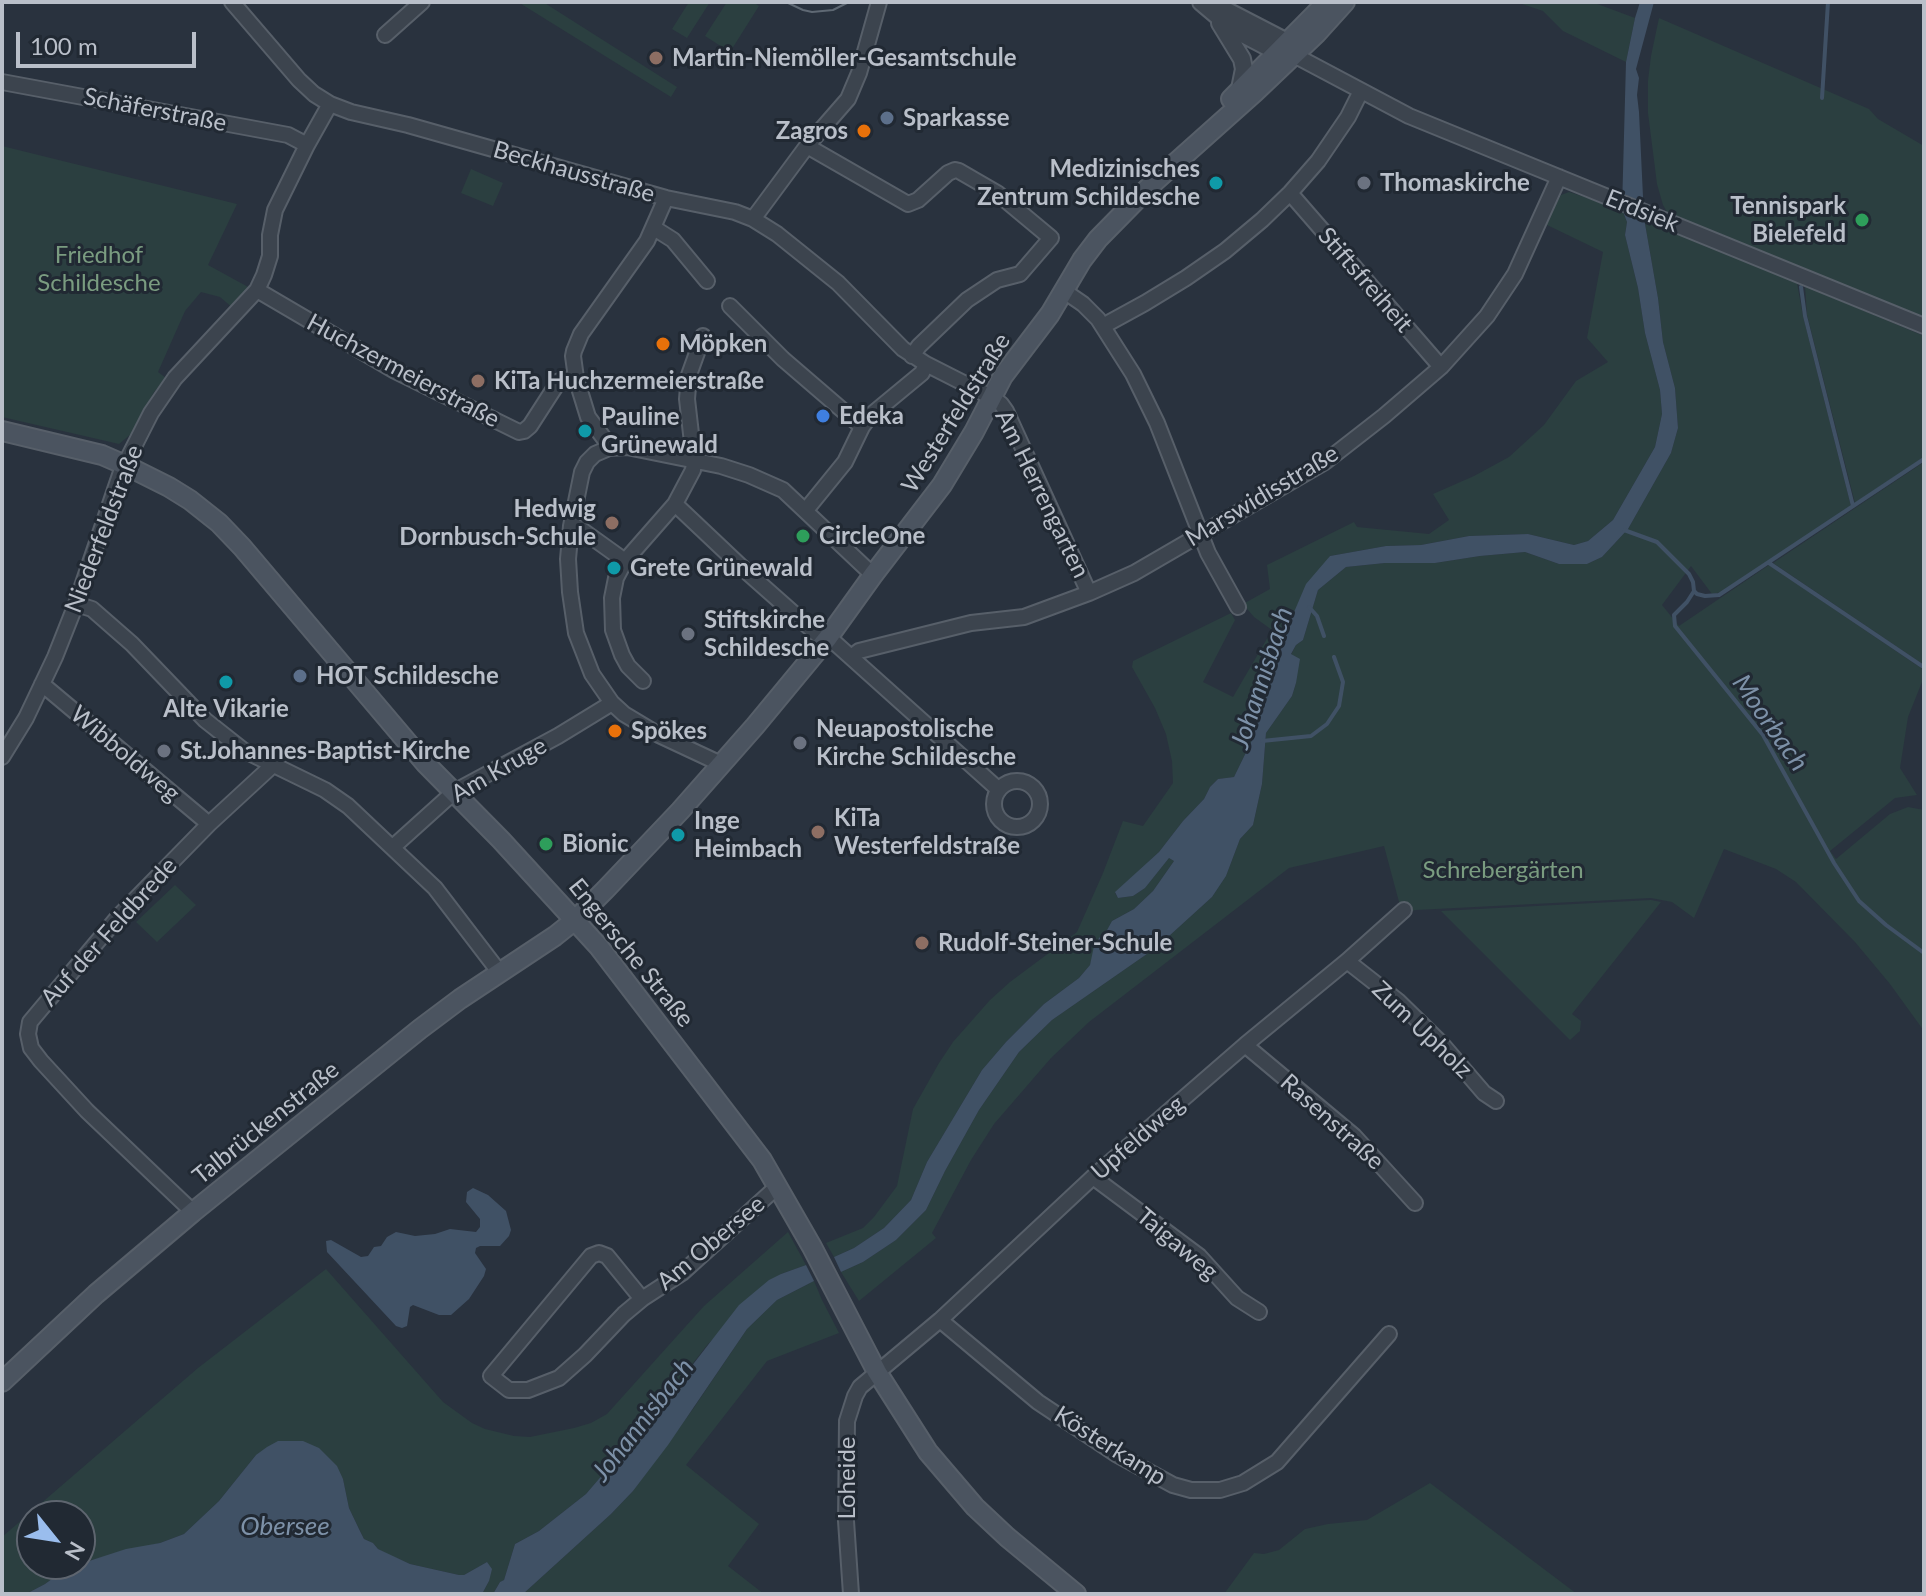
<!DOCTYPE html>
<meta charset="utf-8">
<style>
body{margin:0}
#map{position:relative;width:1926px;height:1596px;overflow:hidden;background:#29323e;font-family:Lato,sans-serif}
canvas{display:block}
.frame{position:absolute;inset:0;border:4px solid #b9bfc9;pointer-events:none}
.north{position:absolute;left:16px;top:1500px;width:80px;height:80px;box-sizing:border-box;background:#212933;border:2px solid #5e656f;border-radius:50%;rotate:120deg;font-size:22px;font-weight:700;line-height:32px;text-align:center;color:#b9bfc9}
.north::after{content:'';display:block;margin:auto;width:28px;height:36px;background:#9abded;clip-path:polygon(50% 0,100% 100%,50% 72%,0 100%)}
.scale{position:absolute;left:16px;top:32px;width:180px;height:36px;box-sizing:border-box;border:4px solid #b9bfc9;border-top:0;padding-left:10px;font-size:24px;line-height:28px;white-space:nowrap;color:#b9bfc9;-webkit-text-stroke:6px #212933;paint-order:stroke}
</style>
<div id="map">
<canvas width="1926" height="1596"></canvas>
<div class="frame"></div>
<div class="north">N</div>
<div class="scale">100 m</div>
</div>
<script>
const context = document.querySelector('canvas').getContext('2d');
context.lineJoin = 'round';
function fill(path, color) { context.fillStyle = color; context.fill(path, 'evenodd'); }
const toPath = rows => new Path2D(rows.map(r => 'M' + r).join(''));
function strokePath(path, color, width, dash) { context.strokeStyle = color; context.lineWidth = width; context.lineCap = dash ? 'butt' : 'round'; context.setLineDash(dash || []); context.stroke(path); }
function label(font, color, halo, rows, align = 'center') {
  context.font = font + ' Lato,sans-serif'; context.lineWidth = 6; context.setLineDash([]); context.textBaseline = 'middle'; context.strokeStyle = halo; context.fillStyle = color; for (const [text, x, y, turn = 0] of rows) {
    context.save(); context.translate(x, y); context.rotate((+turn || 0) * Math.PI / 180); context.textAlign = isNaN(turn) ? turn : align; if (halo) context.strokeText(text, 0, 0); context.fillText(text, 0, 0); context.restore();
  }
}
fill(toPath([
 [518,2,543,2,677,87,671,97],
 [689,2,710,2,687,38,672,29],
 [727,2,753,2,759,6,730,52,705,36],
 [1516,2,1592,2,1635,18,1626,62,1563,31,1543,11],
 [1659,18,1869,109,1878,119,1924,146,1924,317,1785,263,1667,212,1663,205,1657,184,1648,113,1648,81,1651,56],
 [2,146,237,204,208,265,250,288,233,308,220,297,201,292,185,311,158,372,166,378,154,392,131,434,119,444,2,417],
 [471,169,503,183,493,206,461,193],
 [1569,192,1622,209,1627,222,1625,235,1638,288,1645,333,1660,390,1662,414,1655,447,1613,520,1588,541,1574,545,1528,534,1469,536,1421,545,1386,546,1330,556,1295,611,1286,631,1285,640,1254,693,1255,727,1253,738,1234,777,1218,779,1210,787,1204,799,1183,821,1159,852,1115,893,1118,898,1133,896,1145,888,1169,858,1174,861,1153,891,1134,909,1112,921,1107,930,1099,938,1090,965,1079,978,1044,1004,1006,1042,982,1070,927,1162,911,1200,884,1228,854,1248,834,1257,826,1243,863,1228,874,1217,897,1186,913,1109,939,1063,953,1042,990,1000,1010,982,1077,932,1103,873,1123,821,1143,826,1173,783,1172,761,1166,734,1155,708,1132,667,1133,661,1231,613,1235,620,1203,682,1233,697,1272,630,1254,617,1243,604,1270,589,1267,565,1354,522,1357,527,1429,534,1449,520,1433,494,1474,476,1509,457,1544,425,1576,381,1608,362,1587,338,1603,252,1545,224,1561,195],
 [1644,218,1797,283,1803,316,1851,506,1722,592,1712,594,1691,566,1662,605,1679,626,1769,565,1924,670,1924,677,1908,717,1900,768,1917,795,1895,798,1830,851,1836,859,1890,814,1908,807,1924,810,1924,1031,1890,984,1855,942,1796,882,1776,869,1724,849,1694,918,1672,902,1651,898,1416,910,1402,913,1384,846,1289,868,1089,1022,1051,1058,994,1124,971,1160,932,1233,936,1238,859,1301,841,1272,863,1262,896,1240,926,1210,945,1171,979,1110,1019,1052,1052,1020,1157,947,1212,897,1226,876,1240,839,1253,825,1262,784,1266,733,1292,696,1296,683,1291,655,1296,645,1303,640,1318,590,1346,567,1385,563,1435,563,1480,556,1525,552,1559,564,1587,564,1602,557,1628,529,1671,453,1678,428,1675,388,1663,342,1658,298],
 [1805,286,1924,336,1924,457,1855,503,1807,315],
 [1924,462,1924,665,1773,563],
 [175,885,196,905,157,942,136,922],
 [1651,900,1661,902,1572,1014,1581,1021,1580,1031,1570,1040,1441,911],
 [788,1232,806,1265,781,1274,708,1344,628,1446,586,1494,539,1531,515,1544,504,1580,500,1582,493,1594,482,1594,489,1581,487,1562,464,1575,459,1575,410,1564,389,1555,378,1549,373,1543,364,1539,349,1508,343,1479,256,1455,219,1501,184,1534,160,1543,92,1560,56,1576,45,1584,26,1594,2,1594,2,1537,198,1368,326,1269,443,1402,472,1423,485,1429,514,1436,530,1437,574,1428,591,1423,607,1414,704,1306],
 [32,1516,80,1516,80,1564,32,1564],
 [814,1281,822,1300,839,1333,767,1361,686,1465,759,1524,728,1566,764,1594,523,1594,611,1514,633,1491,693,1409,747,1329,777,1300],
 [1430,1483,1577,1594,1224,1594,1254,1553,1264,1554,1279,1550,1305,1529,1328,1524,1367,1520]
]), '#2b3f40');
fill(toPath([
 [1640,2,1654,2,1636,69,1639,78,1637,95,1639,112,1644,218,1658,298,1663,342,1675,388,1678,428,1671,453,1628,529,1602,557,1587,564,1559,564,1525,552,1480,556,1435,563,1385,563,1346,567,1318,590,1303,640,1296,645,1291,654,1300,659,1296,683,1292,696,1266,733,1262,784,1253,825,1240,839,1226,876,1212,897,1157,947,1052,1020,1019,1052,979,1110,945,1171,926,1210,896,1240,863,1262,841,1272,834,1257,854,1248,884,1228,911,1200,927,1162,982,1070,1006,1042,1044,1004,1079,978,1090,965,1094,946,1099,938,1107,930,1112,921,1134,909,1153,891,1174,861,1169,858,1145,888,1133,896,1118,898,1115,892,1159,852,1183,821,1204,799,1210,787,1218,779,1234,777,1253,738,1255,727,1254,693,1256,684,1279,652,1285,640,1286,631,1306,584,1330,556,1386,546,1421,545,1469,536,1528,534,1574,545,1588,541,1613,520,1655,447,1662,414,1660,390,1645,333,1638,288,1625,235,1627,222,1622,209,1626,62,1635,18],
 [473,1188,488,1195,506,1211,511,1230,509,1236,500,1246,480,1246,476,1248,475,1253,486,1269,484,1276,469,1299,451,1315,439,1315,413,1305,410,1307,407,1326,402,1328,396,1326,327,1252,326,1241,331,1240,361,1257,368,1256,374,1247,381,1246,387,1237,396,1232,415,1236,435,1234,450,1229,476,1232,480,1227,480,1219,466,1202,467,1192],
 [806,1265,814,1281,777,1300,747,1329,668,1445,633,1491,611,1514,523,1594,493,1594,500,1582,504,1580,515,1544,539,1531,586,1494,653,1416,739,1305,769,1280,781,1274],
 [278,1441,303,1441,319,1448,337,1466,343,1479,349,1508,359,1529,364,1539,373,1543,378,1549,410,1564,459,1575,464,1575,487,1562,492,1569,489,1581,482,1594,26,1594,45,1584,56,1576,92,1560,126,1549,160,1543,184,1534,219,1501,256,1455,267,1447]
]), '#405165');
strokePath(toPath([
 [1822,98,1828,2],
 [1801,287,1805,316,1853,506],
 [1624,530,1657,542,1689,574,1693,582,1694,591,1687,602,1674,615,1675,626,1763,735,1834,863,1859,901,1886,925,1924,953],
 [1769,563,1922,666],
 [1694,591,1697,594,1705,596,1719,595,1924,459],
 [1309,607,1317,616,1324,636],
 [1262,741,1311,736,1327,724,1339,706,1343,682,1334,657]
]), '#405165', 4);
const minor = toPath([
 [232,2,299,80,314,94,330,104,351,112,408,125,666,198,735,212,753,219,777,234,838,283,903,349,926,364,991,397,1001,404,1006,411,1089,593],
 [385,35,422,2],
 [1294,55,1409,116,1924,326],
 [2,82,288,135,307,145],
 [807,146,908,204,918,200,948,173,955,170,959,171,997,193,1051,238,1020,274,997,280,967,300,919,346,912,356],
 [1290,193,1441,367],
 [753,219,807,146,848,99,859,73,879,2],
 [654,228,673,240,707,281],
 [257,290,395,371,519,432,524,431,530,426,559,381,576,378],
 [1064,291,1083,304,1098,319,1133,374,1157,423,1208,553,1238,607],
 [730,306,783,359,862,427],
 [1103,326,1145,303,1186,278,1225,251,1262,220,1290,193,1318,161,1348,117,1361,91],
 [609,448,606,441,588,417,576,378,573,356,574,351,581,334,647,241,666,198],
 [675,504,748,573,809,627,818,635,834,642,999,790],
 [806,510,845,462,862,427,870,416,922,373,926,364],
 [571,526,579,528,625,561],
 [76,604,92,609,132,644,205,720,243,750,325,790,348,806,435,888,500,973],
 [851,657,859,651,971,623,1024,617,1089,593,1134,573,1325,462,1384,416,1441,367,1487,316,1515,274,1559,177],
 [643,681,628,666,622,655,613,630,612,598,616,578,625,561,675,504,693,470,694,460,687,399,689,375,703,336],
 [42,684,209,824],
 [2,757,26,718,55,657,76,604,121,472,151,413,175,378,257,290,264,275,270,256,270,235,275,210,307,145,330,104],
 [721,764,659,735,624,714,612,703,592,674,576,633,570,592,568,559,571,526,582,472,587,462,595,454,609,448,627,447,721,466,749,475,783,490,873,575],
 '994 804a23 23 0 1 1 46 0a23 23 0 1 1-46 0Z',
 [393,847,454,792,558,736,612,703],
 [1347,961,1398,1001,1441,1043,1484,1093,1496,1101],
 [1245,1045,1354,1136,1415,1203],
 [1093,1177,1199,1256,1237,1298,1259,1312],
 [193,1212,87,1111,41,1061,31,1048,28,1034,30,1022,118,917,209,824,273,765],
 [642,1299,607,1256,599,1253,591,1256,491,1376,509,1390,528,1390,559,1378,585,1355,624,1314,642,1299,682,1273,778,1186],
 [940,1320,1038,1402,1116,1454,1173,1485,1191,1490,1220,1490,1243,1483,1277,1462,1389,1334],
 [851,1594,846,1521,847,1421,855,1396,860,1387,940,1320,1093,1177,1245,1045,1347,961,1404,910]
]);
const tertiary = toPath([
 [1201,2,1233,29,1277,52,1289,54],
 [1215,8,1229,12,1287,42,1294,53],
 [1220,23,1242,59,1244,69,1240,89]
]);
const secondary = toPath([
 [1231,99,1327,2],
 [2,431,102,455,125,465,169,487,190,500,219,523,242,547,425,763,501,840,599,947,762,1160,812,1247,877,1372,928,1452,975,1507,1007,1537,1076,1594],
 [2,1382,96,1294,193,1212,420,1029,460,999,555,936,575,920,605,890,680,811,755,726,827,639,873,575,942,485,974,432,1003,376,1050,314,1082,260,1098,239,1153,183,1255,92,1317,33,1345,2]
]);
strokePath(minor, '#575f69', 18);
strokePath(tertiary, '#575f69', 20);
strokePath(secondary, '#575f69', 22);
strokePath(minor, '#3c444e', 14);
strokePath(tertiary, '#3c444e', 16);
strokePath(secondary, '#4b5460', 18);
strokePath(toPath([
 [786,2,803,10,812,12,833,10,849,2]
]), '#5f6974', 2);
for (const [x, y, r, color] of [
 [656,58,8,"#8d6e63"],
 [887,118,8,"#5c6f8a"],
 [864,131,8,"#e8710a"],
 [1216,183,8,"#0f9aa8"],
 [1364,183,8,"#6b7280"],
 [1862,220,8,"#2e9e5b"],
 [663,344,8,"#e8710a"],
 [478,381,8,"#8d6e63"],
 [823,416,8,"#3f7fe0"],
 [585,431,8,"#0f9aa8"],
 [612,523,8,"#8d6e63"],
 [803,536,8,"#2e9e5b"],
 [614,568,8,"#0f9aa8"],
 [688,634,8,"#6b7280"],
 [300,676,8,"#5c6f8a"],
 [226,682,8,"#0f9aa8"],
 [615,731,8,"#e8710a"],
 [800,743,8,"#6b7280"],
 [164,751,8,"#6b7280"],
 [818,832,8,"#8d6e63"],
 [678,835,8,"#0f9aa8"],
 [546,844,8,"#2e9e5b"],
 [922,943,8,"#8d6e63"]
]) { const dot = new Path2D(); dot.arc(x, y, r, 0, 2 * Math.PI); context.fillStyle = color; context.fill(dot); strokePath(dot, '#212933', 3); }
label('bold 24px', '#b9bfc9', '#212933', [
 ["Martin-Niemöller-Gesamtschule",672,58],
 ["Sparkasse",903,118],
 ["Zagros",848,131,"right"],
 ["Medizinisches",1200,169,"right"],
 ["Zentrum Schildesche",1200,197,"right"],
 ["Thomaskirche",1380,183],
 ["Tennispark",1846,206,"right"],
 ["Bielefeld",1846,234,"right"],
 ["Möpken",679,344],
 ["KiTa Huchzermeierstraße",494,381],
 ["Edeka",839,416],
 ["Pauline",601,417],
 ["Grünewald",601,445],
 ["Hedwig",596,509,"right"],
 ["Dornbusch-Schule",596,537,"right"],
 ["CircleOne",819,536],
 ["Grete Grünewald",630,568],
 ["Stiftskirche",704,620],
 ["Schildesche",704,648],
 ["HOT Schildesche",316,676],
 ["Alte Vikarie",226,709,"center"],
 ["Neuapostolische",816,729],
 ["Kirche Schildesche",816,757],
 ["Spökes",631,731],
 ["St.Johannes-Baptist-Kirche",180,751],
 ["KiTa",834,818],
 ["Westerfeldstraße",834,846],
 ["Inge",694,821],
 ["Heimbach",694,849],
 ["Bionic",562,844],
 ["Rudolf-Steiner-Schule",938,943]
], 'left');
label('24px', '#b9bfc9', '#212933', [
 ["Schäferstraße",155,110,11],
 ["Beckhausstraße",574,172,16],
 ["Erdsiek",1642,211,22],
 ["Stiftsfreiheit",1365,280,49],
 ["Huchzermeierstraße",403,371,28],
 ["Westerfeldstraße",956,413,-58],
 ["Am Herrengarten",1042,494,64],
 ["Marswidisstraße",1262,496,-31],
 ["Niederfeldstraße",104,529,-69],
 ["Wibboldweg",125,754,40],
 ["Am Kruge",499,770,-30],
 ["Auf der Feldbrede",109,932,-48],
 ["Engersche Straße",631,953,51],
 ["Zum Upholz",1422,1030,44],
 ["Rasenstraße",1332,1122,42],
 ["Talbrückenstraße",266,1123,-39],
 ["Upfeldweg",1138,1138,-41],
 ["Am Obersee",711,1243,-40],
 ["Taigaweg",1177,1244,40],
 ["Kösterkamp",1110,1446,32],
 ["Loheide",847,1478,-90]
]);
label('24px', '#7a9c80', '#212933', [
 ["Friedhof",99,255],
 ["Schildesche",99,283],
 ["Schrebergärten",1503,870]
]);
label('italic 26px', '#7d91a8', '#212933', [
 ["Johannisbach",1262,678,-72],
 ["Moorbach",1770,723,55],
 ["Johannisbach",643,1420,-52],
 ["Obersee",285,1527]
]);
</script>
